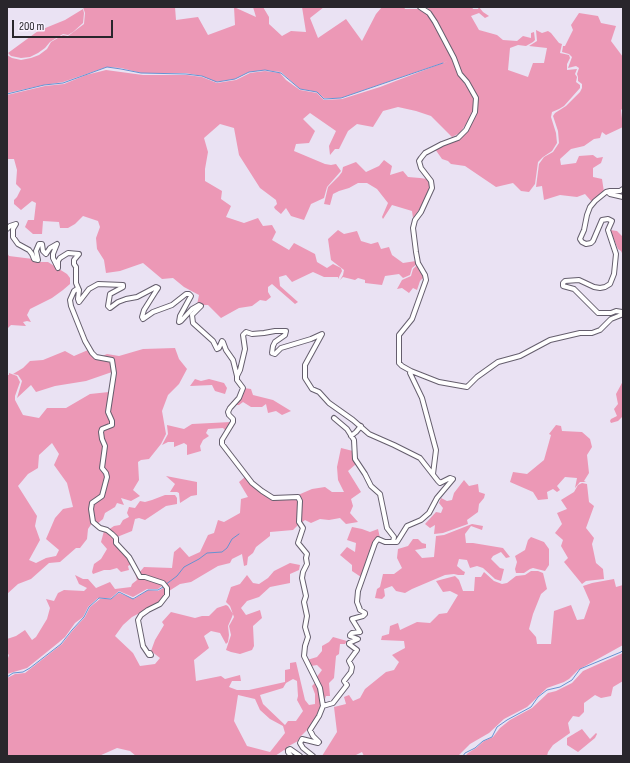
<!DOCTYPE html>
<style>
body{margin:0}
#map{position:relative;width:630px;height:763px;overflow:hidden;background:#eae2f3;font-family:"Sofia Sans Condensed",sans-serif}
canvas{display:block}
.frame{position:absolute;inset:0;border:8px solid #29262c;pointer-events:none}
.scale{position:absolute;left:12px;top:20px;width:101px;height:18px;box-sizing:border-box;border:2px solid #29262c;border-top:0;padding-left:5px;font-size:12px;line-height:14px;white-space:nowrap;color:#29262c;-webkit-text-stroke:3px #f7f0fe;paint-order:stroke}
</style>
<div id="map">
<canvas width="630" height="763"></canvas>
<div class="frame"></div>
<div class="scale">200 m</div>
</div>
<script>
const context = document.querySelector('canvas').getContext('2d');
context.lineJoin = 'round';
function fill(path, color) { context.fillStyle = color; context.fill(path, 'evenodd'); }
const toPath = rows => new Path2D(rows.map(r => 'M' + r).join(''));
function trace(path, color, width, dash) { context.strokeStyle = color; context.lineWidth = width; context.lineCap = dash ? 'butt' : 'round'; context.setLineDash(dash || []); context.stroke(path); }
fill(toPath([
 [83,7,175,7,176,20,198,17,208,35,235,25,234,7,256,17,253,7,263,7,269,17,269,24,282,36,291,31,306,32,302,7,324,7,310,18,318,38,346,19,362,41,376,14,382,7,404,7,405,9,418,9,428,15,434,22,452,57,458,74,473,96,474,103,473,110,470,118,460,133,452,137,431,116,416,111,398,107,383,111,373,127,357,124,348,131,339,149,335,149,330,155,329,146,336,131,310,113,303,119,315,131,309,143,296,144,294,151,325,164,331,165,336,164,341,171,327,187,324,198,311,204,304,220,291,216,286,208,281,214,275,209,274,207,277,204,276,200,260,188,239,155,234,128,220,124,204,138,208,152,205,169,205,181,222,191,221,199,231,206,226,217,244,223,258,218,263,226,272,225,276,232,272,240,289,250,294,243,315,254,317,262,327,268,333,264,341,268,342,271,338,279,338,277,324,277,313,272,292,282,286,275,279,277,280,286,298,302,295,304,272,284,268,287,268,292,271,297,266,301,260,300,252,306,239,308,221,318,208,305,197,305,199,295,184,287,173,278,162,279,143,263,120,271,106,273,104,260,97,249,96,238,100,227,98,221,83,216,75,224,68,228,60,228,59,222,43,221,42,234,33,234,25,227,28,220,34,220,36,203,32,201,21,210,14,204,14,200,17,197,21,189,16,184,17,170,14,159,7,159,7,95,45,86,64,84,86,75,106,70,143,75,187,75,202,77,217,83,236,80,250,73,265,71,280,73,286,80,300,90,317,93,324,100,342,99,380,87,448,61,341,98,324,98,317,92,300,89,281,72,265,70,249,72,235,79,216,82,202,76,186,73,141,73,121,68,107,67,63,82,44,85,7,93,7,55,12,58,21,60,31,58,39,55,47,49,51,42,63,35,68,36,84,24,85,13],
 [427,7,472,7,473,9,478,9,479,7,483,12,489,16,485,18,479,13,471,16,479,30,497,35,503,40,517,41,523,36,531,38,531,33,534,32,535,40,533,42,526,46,518,45,510,48,508,70,528,77,533,63,544,63,547,48,529,46,537,41,536,30,542,33,548,31,551,33,559,43,562,44,560,53,569,55,570,58,567,64,567,70,577,69,575,74,577,77,576,82,580,85,580,88,564,106,559,109,552,112,551,117,556,133,557,143,552,151,543,157,538,162,535,184,529,192,521,191,513,183,496,187,465,166,451,164,448,161,442,159,435,149,458,139,477,108,478,99,471,84,462,73,456,57,437,21],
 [83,9,84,13,83,23,73,32,68,35,63,34,50,42,45,48,38,53,30,57,21,58,11,56,8,53,38,31,65,20],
 [579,13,598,16,601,23,616,26,611,41,623,57,623,108,621,110,623,127,606,135,602,132,600,138,594,139,584,146,571,149,560,159,561,165,576,163,579,156,593,155,597,158,603,157,601,163,593,168,593,177,602,179,604,192,592,202,585,194,577,197,560,195,544,200,542,186,536,187,539,164,544,157,553,152,559,143,558,131,553,116,555,113,566,106,580,92,582,88,582,84,578,81,578,77,577,74,579,68,576,66,568,68,572,57,569,54,562,52,563,46,565,46,573,30,571,25],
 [384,160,392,166,390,175,403,171,408,177,420,178,427,179,430,182,431,187,419,210,413,218,412,211,392,205,383,219,382,217,388,203,377,189,367,183,358,183,349,188,339,191,333,194,330,205,324,204,328,187,339,176,342,172,343,167,356,162,366,172,379,166],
 [338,230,344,234,357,231,361,241,371,244,378,242,381,249,389,247,392,255,403,263,416,261,417,264,412,268,410,275,403,278,399,274,385,276,382,285,365,283,365,280,358,278,355,280,343,277,340,280,343,275,344,270,331,260,328,239],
 [610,230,617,231,623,237,623,255,621,251,618,249],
 [7,253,9,256,33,259,39,262,48,262,67,274,70,278,70,284,63,290,52,298,30,309,27,315,31,322,27,321,23,322,26,326,11,325,7,329],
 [418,264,424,277,420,281,417,290,413,288,409,293,402,288,397,289,402,280,411,276,413,269],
 [175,348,179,359,187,369,179,384,168,395,162,411,166,434,161,444,149,459,141,460,138,462,139,480,133,490,140,496,131,501,121,498,124,505,117,503,115,507,105,513,103,519,97,524,95,521,92,514,93,503,103,496,107,477,104,470,103,429,113,425,109,411,114,362,112,359,100,357,107,354,119,356,143,349],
 [88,350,91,354,110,361,112,372,86,381,55,386,36,392,31,385,17,398,22,381,18,375,13,374,23,368,30,361,43,360,65,351,74,356],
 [9,373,17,376,20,382,15,396,15,400,23,415,39,418,47,408,66,408,90,394,109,392,108,402,111,425,102,428,103,446,101,465,106,478,101,496,93,501,92,523,88,529,87,539,80,548,76,548,60,562,49,563,31,579,18,584,7,594,7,375,9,375],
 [52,443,59,454,54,465,67,483,73,507,63,509,55,518,46,539,59,550,56,556,46,558,36,563,29,560,40,540,35,526,37,516,18,486,28,474,38,468,39,455],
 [195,379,201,381,209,379,224,383,227,388,225,394,215,391,212,385,190,386],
 [623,381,623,416,618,421,611,423,610,421,611,419,617,416,614,409,618,404,616,394],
 [244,388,251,389,253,395,273,400,291,411,282,415,276,411,268,413,266,404,262,407,251,407,243,402,239,405,234,405],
 [231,422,226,431,223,428,208,429,206,433,209,436,203,440,200,446,201,451,187,455,187,445,184,443,174,447,174,442,168,442,162,445,168,434,167,425,184,429,192,424],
 [556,425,561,426,562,431,582,432,590,439,592,447,587,455,589,473,584,481,586,482,580,482,575,488,577,478,565,477,557,486,560,490,557,492,553,489,547,492,548,499,538,500,533,492,510,482,513,472,527,474,544,460,551,435,549,434],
 [341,448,353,451,356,464,348,471,361,492,351,499,353,506,350,513,358,522,346,524,340,518,329,520,320,519,311,523,305,520,301,523,301,502,298,495,312,489,325,487,332,492,344,492,338,480,337,467],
 [166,476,197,482,197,495,191,496,180,503,179,493,177,492,170,492,175,484],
 [245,477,273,499,297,499,298,501,299,524,293,530,270,532,270,536,256,547,253,553,248,557,247,565,244,566,242,554,232,559,230,563,218,566,191,582,180,584,169,591,168,587,140,576,138,574,144,567,172,568,174,552,180,547,189,557,200,552,208,535,214,533,218,520,224,522,240,513,241,499,248,497,239,482],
 [464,480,469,486,478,484,479,492,485,494,484,498,479,504,478,512,467,520,468,524,443,533,434,534,435,525,430,528,425,524,436,512,441,513,443,508,439,503,441,498,447,501,452,500,454,493],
 [582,483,587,484,589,502,594,506,586,528,594,538,592,544,596,563,603,569,604,579,586,581,582,584,564,562,568,558,561,546,563,540,555,533,562,524,557,513,567,509,561,500,574,492,578,485],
 [165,495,175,495,177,498,177,504,166,506,145,520,139,518,135,519,132,531,117,537,115,533,108,530,114,526,120,525,123,520,129,517,127,513,129,507,135,508,140,501,145,502,152,500],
 [472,524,483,526,482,530,471,526,465,534,466,543,473,543,503,548,510,557,506,558,501,552,493,556,491,559,500,568,504,569,501,581,495,579,483,568,477,566,470,568,467,560,459,559,457,566,463,571,465,572,464,575,458,575,454,574,445,575,412,589,405,593,396,591,392,586,384,589,385,596,382,599,375,598,377,589,380,587,383,574,394,574,402,568,397,558,398,549,408,546,413,539,418,539,422,543,426,544,426,548,415,550,422,558,434,557,436,536,444,535],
 [352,527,362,529,370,532,378,529,380,538,361,577,352,571,352,565,340,555,347,547,355,552,356,543,347,540],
 [104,531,108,532,112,535,132,564,128,566,129,570,121,572,117,568,110,570,104,570,93,574,92,572,94,564,101,559,107,549,101,542],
 [531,537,544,542,549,549,549,565,545,571,533,568,530,569,524,573,516,573,515,569,517,562,515,556,525,550,528,540],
 [290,563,300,565,299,570,290,574,290,583,270,587,259,597,247,601,241,608,246,615,260,610,262,618,253,626,254,646,252,650,240,654,231,652,226,650,231,635,229,626,234,617,230,606,226,602,231,587,240,584,247,575,253,583,259,584,268,578,274,571],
 [136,570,137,575,151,579,163,585,158,589,147,589,133,597,119,591,111,598,98,598,88,607,83,617,75,623,65,637,58,643,27,668,7,674,7,661,9,655,7,653,7,639,16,636,25,630,32,640,36,637,47,619,50,608,46,599,54,601,58,593,64,590,84,591,87,588,79,584,75,575,83,579,88,579,96,588,110,582,115,589,131,587,132,584,137,580,135,572],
 [531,571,538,571,543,573,547,589,541,594,533,614,529,629,536,637,537,644,551,644,554,611,571,605,577,620,584,619,590,602,583,586,592,583,614,579,616,587,623,585,623,645,578,670,569,679,564,682,547,688,527,707,504,719,489,733,470,744,458,756,364,756,362,752,354,756,322,756,337,732,334,707,346,704,344,697,349,695,353,701,360,698,365,689,386,672,394,670,399,662,392,655,405,648,404,641,381,640,382,636,389,634,390,626,398,623,400,630,417,622,430,623,439,614,447,613,458,595,450,591,443,592,436,581,455,576,459,580,463,591,474,591,475,577,481,577,484,572,494,581,502,584,507,583,516,576,525,575],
 [165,587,166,589,166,594,159,603,132,617,123,625,115,636,133,653,140,666,155,664,160,658,151,651,155,640,164,625,162,622,171,612,195,618,202,616,209,616,217,608,226,605,228,606,233,614,232,617,228,626,229,635,228,642,226,644,220,633,211,631,204,636,209,648,194,660,196,681,221,676,225,679,240,675,241,681,232,681,229,687,237,690,249,690,285,682,285,670,290,669,290,663,296,662,305,700,309,705,315,704,315,694,312,686,316,682,320,689,322,706,313,724,299,738,298,741,287,747,286,751,284,750,275,756,136,756,130,751,117,748,99,756,7,756,7,678,15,674,25,673,62,644,73,630,85,617,90,607,100,599,111,599,119,593,134,599,148,590,158,591],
 [293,679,297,681,298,696,297,700,303,711,296,721,288,721,285,725,263,704,260,695,283,688,286,683],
 [238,695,255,699,260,710,270,719,283,726,285,733,270,752,247,746,234,721],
 [333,637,347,641,345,644,340,644,339,654,336,656,334,678,329,683,330,696,326,696,325,699,321,687,316,678,322,670,317,665,311,666,307,660,317,657,322,651,322,646,329,642],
 [623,653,623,681,613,687,611,696,601,698,595,695,584,703,584,712,579,717,573,716,568,723,570,733,553,745,548,752,547,756,465,756,468,753,476,748,484,741,493,737,500,728,510,720,532,708,548,693,556,691,572,683,583,671],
 [582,729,590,739,596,733,597,734,595,738,578,752,567,745,567,738]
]), '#ec98b6');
trace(toPath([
 [7,94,44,85,63,83,107,67,121,69,141,73,186,74,202,76,217,82,235,79,249,72,265,70,281,73,300,89,317,92,324,99,341,98,443,63],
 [165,585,177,576,184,567,199,559,207,553,222,552,227,548,232,539,239,534],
 [7,677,13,673,23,672,30,668,61,644,72,630,84,617,89,607,99,598,111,599,119,592,133,599,148,590,158,590,163,587],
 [463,756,465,753,475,748,483,741,492,737,497,727,507,720,531,707,538,697,547,690,560,687,572,680,580,669,621,652,623,650]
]), '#6692d1', 1);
const street = toPath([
 [608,192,610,194,623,197],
 [7,229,10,226,16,224,13,229,13,237,18,244,29,250,32,254,34,259,38,260,36,251,39,244,42,244,43,251,46,254,50,248,57,244,53,254,53,258,58,268,58,261,60,258,68,253,79,254,74,260,74,264,76,267,76,283,79,290,78,299,79,302,89,289,98,284,123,285,123,287,110,294,108,306,110,308,118,302,126,299,137,297,156,287,158,288,156,291,144,310,142,317,143,319,153,312,172,305,186,294,189,294,191,296,180,316,179,322,181,321,192,309,199,305,201,306,192,315,193,323,213,341,217,349,219,348,222,341,223,342,226,350,233,360,237,376],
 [79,290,77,289,74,291,70,300,71,306,85,341,92,353,96,357,112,360,114,373,108,412,112,421,112,425,102,429,101,432,102,439,105,446,102,468,106,473,107,477,102,496,92,503,91,509,93,522,100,528,107,530,112,534,116,538,116,543,129,557,140,577,145,577,163,583,167,588,167,595,160,604,148,610,141,615,138,620,143,646,149,655,151,655,150,653,148,653],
 [411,371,402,366,399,363,399,335,412,319,426,280,425,275,418,263,416,252,413,228,415,220,421,212,432,188,431,181,421,168,419,161,421,158,425,153,442,144,458,138,466,130,475,112,476,98,467,82,460,74,454,58,435,22,429,13,420,7],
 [334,418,347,429,354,440,355,459,365,474,371,486,380,494,387,528,394,537,393,542],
 [351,436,356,432,361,426],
 [433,474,436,450,422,398,410,373,411,371,439,382,467,387,477,377,498,362,520,356,550,340,580,333,592,333,600,330,611,319,621,315,622,312,616,311,611,313,598,313,574,289,563,286,563,283,565,281,579,280,594,287,600,288,605,287,610,284,614,274,616,254,608,230,612,221,608,219,602,220,593,241,591,243,586,244,582,242,580,239,584,230,587,215,590,207,595,201,606,192,610,191,620,191,623,189],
 [291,756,288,752,288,750,290,749,300,756],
 [313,756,303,748,300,743,302,739,318,743,319,742,313,736,310,730,319,716,323,706,320,688,304,656,305,646,308,637,305,627,307,616,304,602,306,596,302,578,303,572,307,564,306,558,307,554,298,543,303,528,299,522,300,501,298,497,273,498,262,491,252,483,222,444,222,440,233,422,233,419,229,415,228,412,230,408,239,398,243,388,237,380,237,376,240,370,245,349,243,335,246,332,252,334,264,333,275,331,286,331,285,335,275,342,273,346,272,353,275,354,281,348,311,339,322,334,305,365,305,378,312,389,319,392,329,403,353,420,369,434,394,445,420,458,438,481,440,483,450,478,453,479,437,498,429,513,421,520,407,526,397,542,385,542,378,539,375,543,358,591,357,602,359,607,360,610,365,613,365,614,363,616,352,619,360,632,352,633,350,635,350,636,358,639,349,643,349,644,357,650,349,661,352,667,351,672,344,681,347,685,333,703,323,706]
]);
trace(street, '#655e6d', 6);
trace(street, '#fff', 4);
</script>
